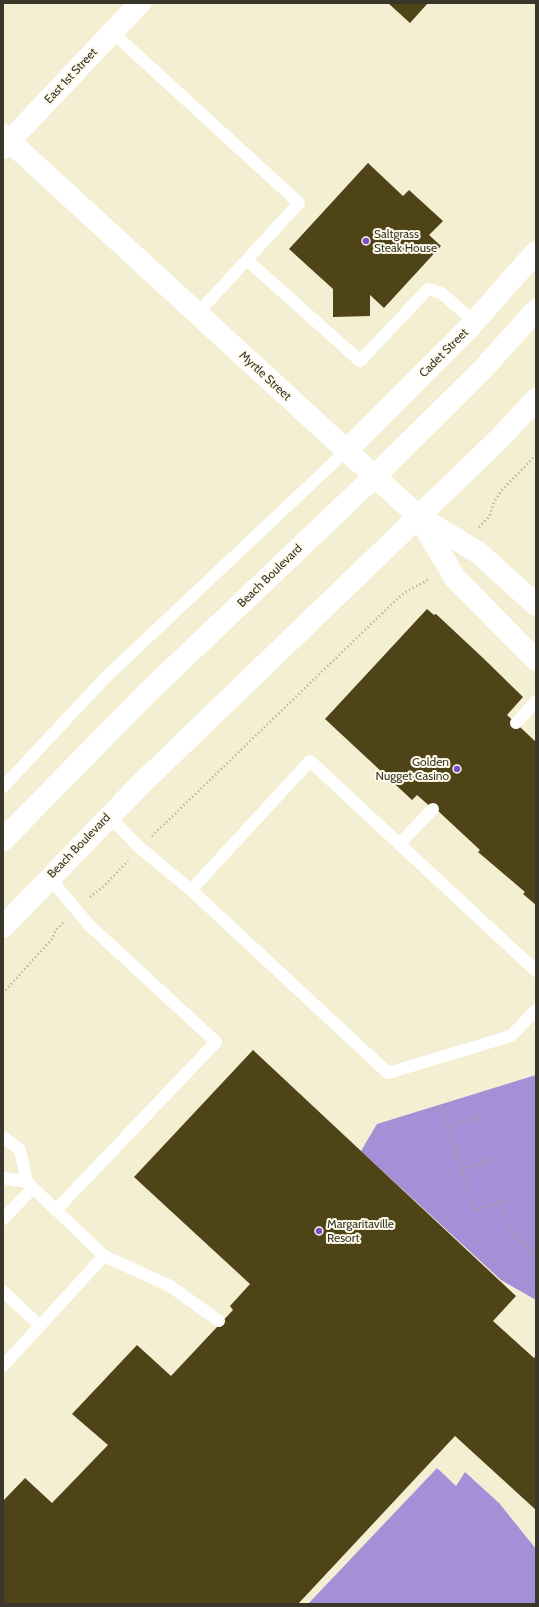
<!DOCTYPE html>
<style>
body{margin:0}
#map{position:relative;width:539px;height:1607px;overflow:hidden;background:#f4eed3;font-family:Cabin,sans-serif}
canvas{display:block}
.frame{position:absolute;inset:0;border:4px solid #39372c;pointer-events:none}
</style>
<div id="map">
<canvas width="539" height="1607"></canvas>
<div class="frame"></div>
</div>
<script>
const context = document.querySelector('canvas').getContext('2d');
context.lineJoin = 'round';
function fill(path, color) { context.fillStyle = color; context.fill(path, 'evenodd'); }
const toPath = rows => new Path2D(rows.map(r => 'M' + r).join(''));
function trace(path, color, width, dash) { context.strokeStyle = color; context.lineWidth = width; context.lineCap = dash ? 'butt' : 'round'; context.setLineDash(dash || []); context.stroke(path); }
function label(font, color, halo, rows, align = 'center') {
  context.font = font + ' Cabin,sans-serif'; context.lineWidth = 4; context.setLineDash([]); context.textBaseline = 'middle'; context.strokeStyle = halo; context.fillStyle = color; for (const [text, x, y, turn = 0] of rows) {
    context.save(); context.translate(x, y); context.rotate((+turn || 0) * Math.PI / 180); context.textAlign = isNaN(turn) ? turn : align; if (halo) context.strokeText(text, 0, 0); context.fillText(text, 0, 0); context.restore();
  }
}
fill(toPath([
 [536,1075,536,1300,501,1280,361,1151,377,1124],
 [437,1468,456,1486,465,1472,499,1503,536,1549,536,1604,308,1604]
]), '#a58fd7');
fill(toPath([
 [388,3,428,3,410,23],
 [368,163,403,196,409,190,443,221,429,235,441,246,384,308,370,295,370,316,333,317,333,289,289,249],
 [427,609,434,615,436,614,482,657,523,697,507,715,536,742,536,905,523,894,525,892,478,852,480,850,437,810,433,809,417,795,412,800,325,719],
 [253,1050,516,1296,493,1321,534,1358,536,1356,536,1510,455,1436,298,1604,3,1604,3,1501,25,1478,52,1503,108,1445,72,1414,137,1345,171,1376,233,1310,230,1306,250,1284,134,1177]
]), '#4f4417');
trace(toPath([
 [479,527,489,517,494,502,502,490,536,455],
 [152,836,396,600,407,591,423,583,429,578],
 [90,897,105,885,128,861],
 [3,993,53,938,55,931,63,923],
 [441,1106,475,1210,511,1199],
 [448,1127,484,1116],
 [462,1169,498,1157],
 [501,1202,510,1231,536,1255]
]), '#a9a590', 2.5, [1, 3]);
trace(toPath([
 [112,32,299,203,198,313],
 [247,260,360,361,428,289,441,293,475,322],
 [516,723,536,701],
 [3,787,106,677,347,450],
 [109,816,140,848,191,890,388,1073,511,1036,536,1010],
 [399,844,433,809],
 [49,877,89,925,216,1042,56,1210],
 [191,890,310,761,536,971],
 [3,1137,20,1150,27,1182],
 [3,1178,27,1182,104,1256,3,1366],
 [3,1219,33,1188],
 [104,1256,170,1286,219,1321],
 [3,1291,40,1326]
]), '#fff', 12);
trace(toPath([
 [3,148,140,3],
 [347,450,468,329,536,252],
 [418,516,455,578,536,660],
 [421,518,479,553,536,605]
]), '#fff', 22);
trace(toPath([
 [3,135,418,516]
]), '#fff', 22);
trace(toPath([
 [3,840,145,695,375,476,483,369,536,310],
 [3,927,140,785,501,437,536,399]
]), '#fff', 22);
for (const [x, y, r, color] of [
 [366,241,4,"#7d4ec6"],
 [457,769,4,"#7d4ec6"],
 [319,1231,4,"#7d4ec6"]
]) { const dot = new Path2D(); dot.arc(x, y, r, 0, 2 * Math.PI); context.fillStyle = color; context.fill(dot); trace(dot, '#fffbeb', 1.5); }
label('12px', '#39372c', '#fffbeb', [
 ["East 1st Street",71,76,-47],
 ["Cadet Street",444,353,-45],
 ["Myrtle Street",265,376,43],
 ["Beach Boulevard",270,576,-44],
 ["Beach Boulevard",79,846,-46]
]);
label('12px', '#39372c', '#fffbeb', [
 ["Saltgrass",374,234],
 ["Steak House",374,248],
 ["Golden",449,762,"right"],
 ["Nugget Casino",449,776,"right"],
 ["Margaritaville",327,1224],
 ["Resort",327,1238]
], 'left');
</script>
